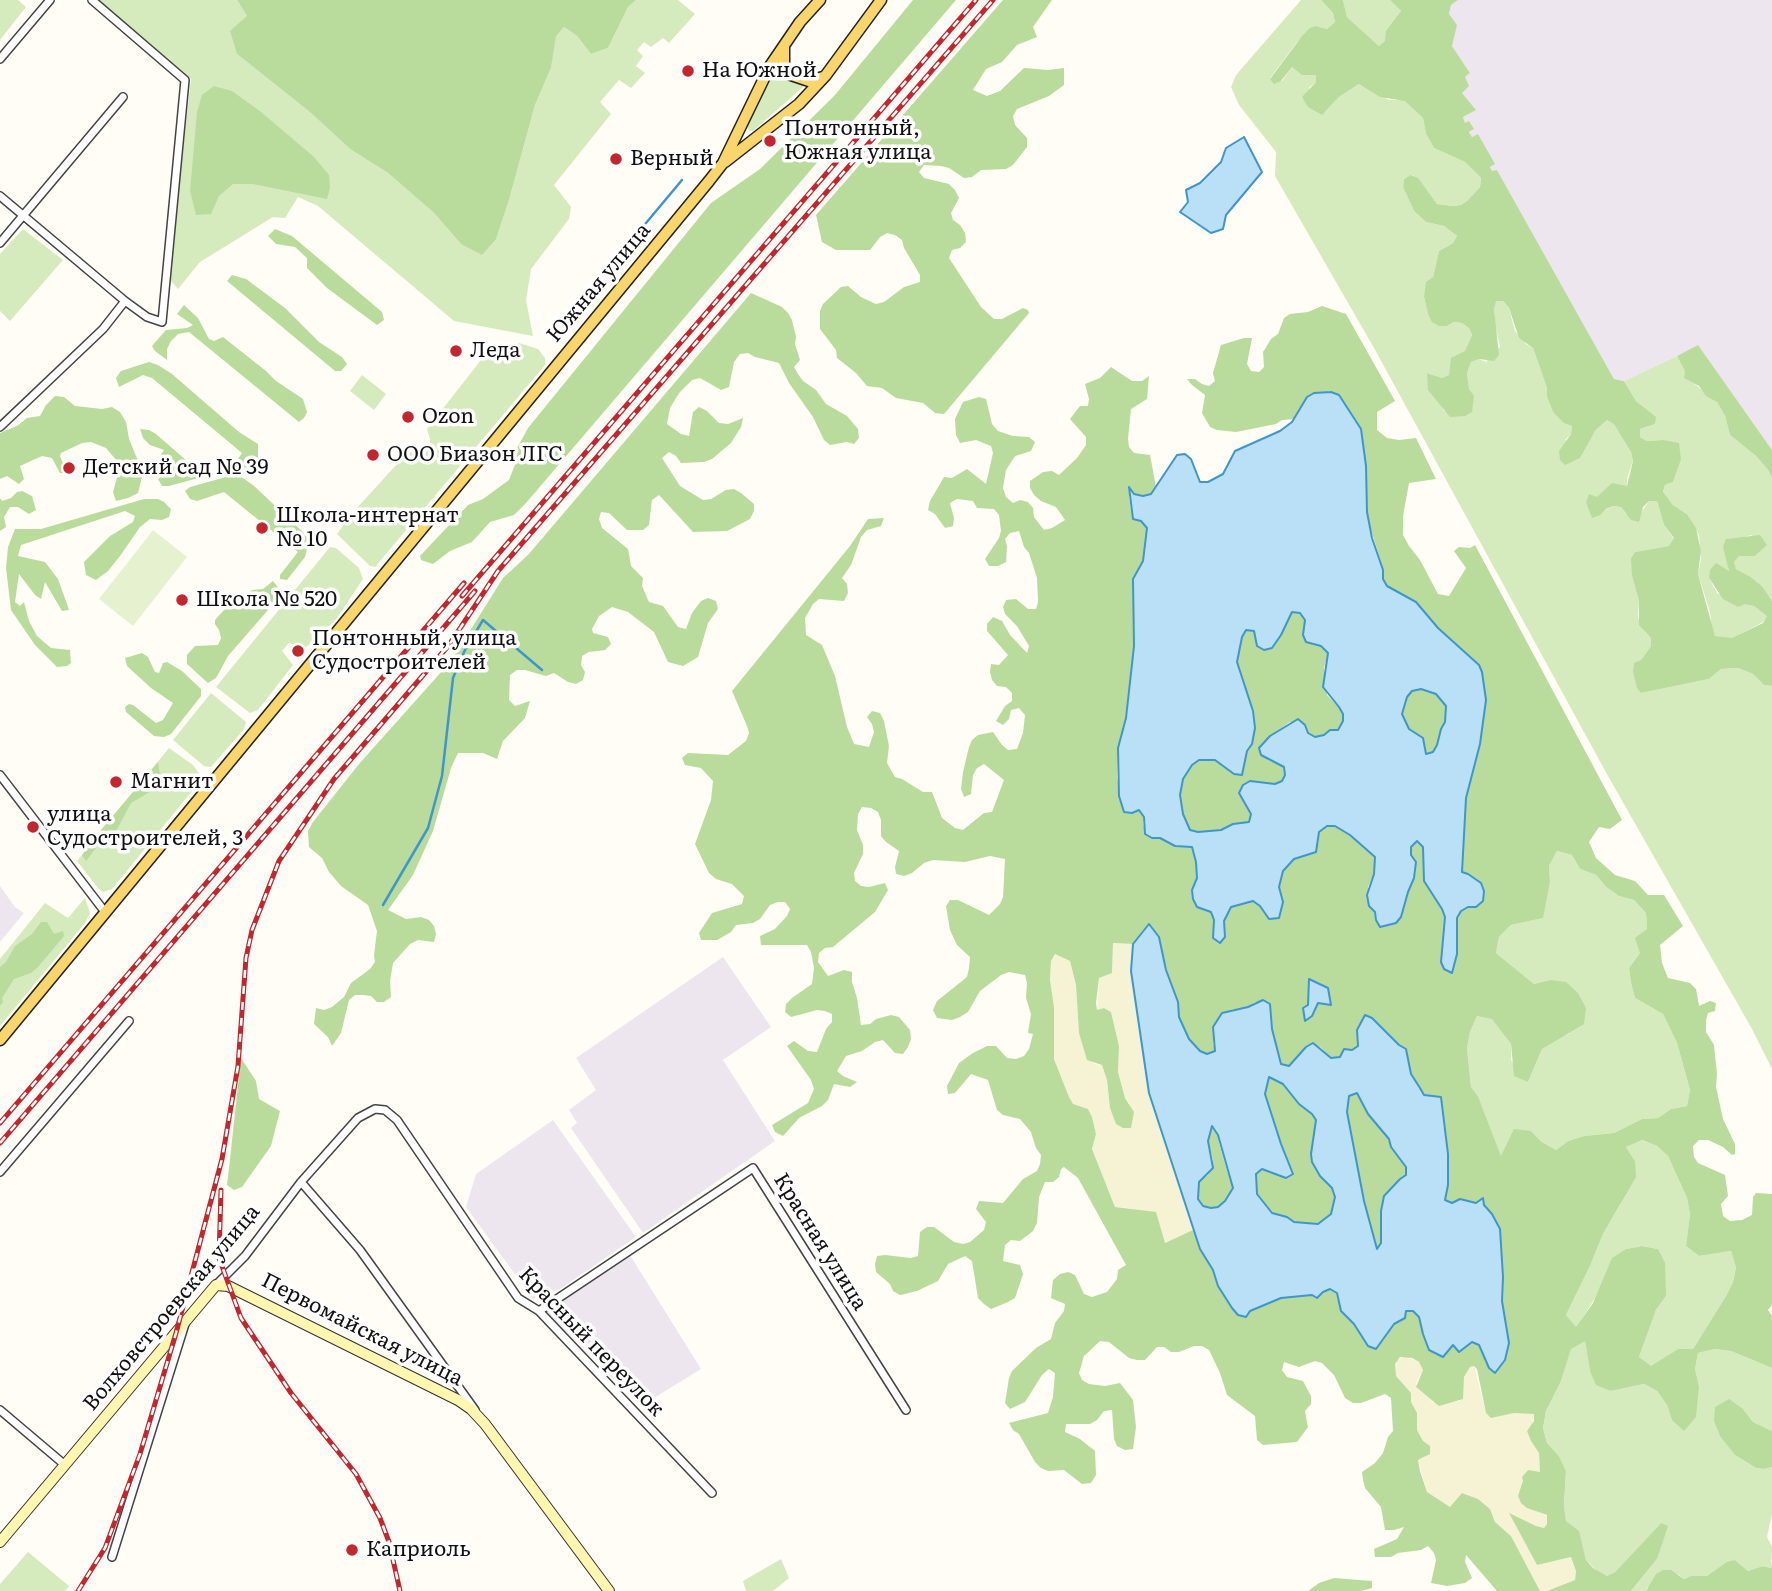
<!DOCTYPE html>
<meta charset="utf-8">
<style>
body{margin:0}
canvas{display:block;background:#fffdf5}
</style>
<canvas width="1772" height="1591"></canvas>
<script>
const context = document.querySelector('canvas').getContext('2d');
context.lineJoin = 'round';
function fill(path, color) { context.fillStyle = color; context.fill(path, 'evenodd'); }
const toPath = rows => new Path2D(rows.map(r => 'M' + r).join(''));
function trace(path, color, width, dash) { context.strokeStyle = color; context.lineWidth = width; context.lineCap = dash ? 'butt' : 'round'; context.setLineDash(dash || []); context.stroke(path); }
function label(font, color, halo, rows, align = 'center') {
  context.font = font + ' Literata,serif'; context.lineWidth = 7; context.setLineDash([]); context.textBaseline = 'middle'; context.strokeStyle = halo; context.fillStyle = color; for (const [text, x, y, turn = 0] of rows) {
    context.save(); context.translate(x, y); context.rotate((+turn || 0) * Math.PI / 180); context.textAlign = isNaN(turn) ? turn : align; if (halo) context.strokeText(text, 0, 0); context.fillText(text, 0, 0); context.restore();
  }
}
fill(toPath([
 [1458,0,1772,0,1772,450,1698,346,1624,381,1614,379,1497,170,1492,172,1490,167,1494,164,1478,135,1472,137,1469,132,1473,130,1465,123,1463,117,1475,110,1462,93,1465,77,1470,73,1452,46,1449,14,1451,5],
 [0,886,15,907,24,913,0,942],
 [723,957,771,1027,723,1060,775,1141,643,1233,571,1128,577,1123,569,1110,596,1090,576,1058],
 [553,1120,636,1237,560,1289,533,1299,466,1207,476,1174],
 [630,1255,701,1369,641,1406,546,1311]
]), '#eee6ef');
fill(toPath([
 [1113,943,1133,944,1131,971,1149,1093,1193,1230,1165,1243,1129,1208,1115,1207,1092,1149,1096,1134,1092,1117,1088,1109,1073,1104,1069,1097,1054,1059,1054,1007,1050,980,1051,961,1055,954,1070,961,1076,985,1079,1033,1094,1064,1102,1065,1107,1080,1109,1099,1130,1104,1125,1098,1118,1072,1119,1046,1111,1012,1104,1008,1097,1011,1099,978,1112,972],
 [1404,1356,1419,1362,1423,1370,1416,1383,1419,1390,1430,1397,1432,1402,1460,1401,1464,1377,1470,1367,1474,1366,1486,1413,1491,1417,1514,1413,1534,1413,1531,1441,1539,1453,1540,1472,1527,1471,1522,1477,1536,1511,1547,1516,1547,1524,1544,1528,1536,1526,1510,1514,1537,1565,1571,1557,1576,1571,1575,1580,1547,1591,1540,1591,1511,1536,1495,1522,1490,1509,1478,1499,1463,1493,1450,1508,1427,1492,1418,1460,1426,1457,1423,1441,1417,1430,1415,1410,1411,1402,1410,1393,1396,1376,1394,1368,1397,1360]
]), '#f6f3d4');
fill(toPath([
 [0,0,18,0,26,7,0,40],
 [98,0,237,0,247,16,237,54,311,113,350,149,388,173,434,213,461,244,496,239,509,200,535,105,551,68,555,36,564,27,577,36,591,54,608,48,628,7,636,0,678,0,695,14,669,43,663,38,651,47,644,42,637,50,643,56,636,66,645,73,631,88,619,80,600,102,611,114,554,185,571,207,569,219,531,269,526,300,533,336,454,321,318,206,298,197,285,218,273,217,200,262,178,289,170,280,170,265,191,79],
 [1301,0,1321,0,1333,13,1335,22,1327,29,1316,26,1297,42,1270,78,1282,81,1292,67,1304,75,1309,73,1316,75,1316,82,1309,88,1325,112,1339,97,1359,84,1389,100,1405,100,1423,118,1426,134,1434,148,1465,162,1481,178,1480,187,1468,200,1461,205,1453,206,1437,204,1418,179,1412,175,1404,179,1403,187,1414,211,1426,222,1444,226,1457,236,1453,243,1439,251,1433,277,1424,297,1428,314,1447,326,1454,322,1462,323,1469,328,1472,335,1465,351,1449,375,1442,378,1427,373,1444,411,1469,390,1467,373,1471,362,1479,359,1486,362,1500,347,1495,324,1494,309,1495,301,1503,301,1509,308,1515,331,1526,344,1533,348,1547,388,1547,397,1553,412,1572,426,1571,434,1565,440,1584,451,1586,444,1595,431,1607,420,1614,423,1631,452,1633,461,1627,478,1627,486,1619,486,1586,503,1592,517,1613,506,1621,507,1626,514,1640,514,1649,501,1657,501,1664,525,1674,539,1670,546,1635,552,1632,576,1639,601,1638,617,1645,632,1651,637,1651,646,1641,660,1641,693,1709,679,1721,669,1738,668,1753,674,1764,685,1772,686,1772,1069,1752,1029,1608,776,1374,348,1275,176,1276,152,1239,105,1231,87,1236,75],
 [1343,0,1390,0,1401,11,1386,41,1379,46,1347,17],
 [779,63,793,81,805,85,753,131,749,131,747,126],
 [23,229,63,260,10,321,0,311,0,254],
 [519,343,538,349,545,358,545,365,375,567,370,566,337,534,356,509,408,452,423,454,426,450,430,446,430,439,427,429,481,360,490,351],
 [1677,356,1691,381,1717,402,1725,416,1730,435,1756,456,1768,470,1772,478,1772,601,1763,587,1751,577,1736,569,1733,562,1739,556,1755,556,1766,545,1751,535,1742,538,1726,539,1729,571,1722,568,1709,578,1717,593,1754,606,1768,615,1763,622,1731,639,1715,636,1712,629,1710,612,1698,574,1701,559,1699,535,1687,514,1673,505,1663,493,1665,485,1673,482,1681,460,1664,440,1647,441,1640,437,1640,429,1655,424,1649,412,1636,401,1624,381],
 [362,375,386,394,374,410,350,391],
 [330,547,336,548,359,568,363,579,337,618,315,641,304,648,289,643,282,651,293,665,258,710,250,713,216,687],
 [211,693,246,722,244,729,211,767,204,766,173,740],
 [169,748,193,765,200,775,201,780,112,889,103,892,98,888,77,861],
 [1557,851,1572,855,1580,869,1596,875,1606,887,1619,896,1634,900,1646,913,1647,929,1640,953,1629,968,1631,983,1635,998,1663,1014,1677,1043,1690,1090,1687,1106,1671,1109,1658,1118,1642,1119,1614,1133,1584,1136,1568,1141,1556,1150,1542,1142,1531,1131,1501,1157,1478,1096,1471,1087,1467,1048,1470,1032,1477,1016,1492,1018,1511,1044,1511,1060,1528,1082,1542,1049,1555,1039,1570,1033,1550,980,1534,984,1496,953,1499,937,1511,925,1542,918,1550,882,1549,866],
 [85,898,90,913,85,923,0,1026,0,959,45,903,68,918],
 [1641,1140,1657,1146,1668,1156,1687,1198,1690,1214,1686,1246,1699,1256,1731,1251,1736,1266,1733,1282,1726,1296,1693,1349,1678,1349,1651,1367,1639,1357,1656,1310,1666,1296,1658,1249,1642,1246,1626,1249,1576,1328,1566,1315,1590,1266,1603,1234,1620,1205,1635,1161,1626,1147],
 [1585,1340,1590,1371,1611,1391,1644,1384,1657,1391,1667,1405,1672,1420,1699,1386,1695,1369,1698,1353,1715,1349,1731,1351,1772,1368,1772,1431,1753,1422,1743,1409,1735,1455,1756,1468,1764,1469,1772,1467,1772,1514,1767,1537,1772,1547,1771,1568,1763,1566,1748,1571,1735,1560,1707,1576,1691,1576,1684,1579,1678,1574,1647,1588,1646,1591,1631,1591,1657,1559,1661,1523,1615,1572,1608,1576,1599,1573,1586,1560,1578,1531,1566,1521,1564,1505,1566,1471,1559,1456,1547,1443,1543,1428,1546,1411,1561,1381,1571,1348],
 [28,1552,69,1586,65,1591,0,1591,0,1584],
 [781,1559,789,1578,773,1591,746,1591,743,1581]
]), '#d5ebbd');
fill(toPath([
 [237,0,636,0,628,7,608,48,591,54,577,36,564,27,556,36,551,68,535,105,509,200,496,239,482,255,461,244,434,213,388,173,350,149,311,113,237,54,230,31,247,16],
 [913,0,956,0,526,503,514,515,490,522,472,542,450,551,433,564,421,560,420,556,468,505,483,499,509,480,516,462,516,450,528,428,711,203,760,169,835,95],
 [1003,0,1052,0,1033,27,1037,37,1017,45,1002,62,986,69,973,90,987,96,1000,91,1024,68,1048,70,1064,68,1064,85,1049,96,1017,109,1013,116,1015,125,1027,138,1027,147,1013,165,1006,169,981,170,972,177,964,178,949,168,941,166,924,165,919,172,924,178,949,184,955,190,959,198,951,213,953,220,960,225,965,233,966,242,960,248,952,250,949,258,981,307,994,319,1002,319,1023,308,1028,310,1029,313,944,414,935,413,923,403,896,398,882,388,867,386,856,373,837,358,836,350,820,329,820,311,823,304,841,287,848,286,861,297,876,304,884,302,904,287,920,282,920,275,904,248,902,240,895,235,887,233,880,237,870,250,836,250,822,242,816,215],
 [1321,0,1343,0,1347,17,1379,46,1385,41,1386,31,1401,11,1390,0,1458,0,1451,5,1449,14,1457,25,1452,46,1470,73,1465,77,1469,86,1462,93,1476,110,1463,117,1465,123,1469,121,1474,129,1469,132,1472,137,1478,134,1495,164,1490,167,1492,171,1497,170,1614,379,1624,381,1636,401,1656,417,1655,424,1640,429,1640,437,1647,441,1663,440,1679,443,1681,460,1673,482,1665,485,1663,492,1673,505,1687,514,1696,528,1701,551,1698,574,1715,636,1732,638,1763,623,1767,616,1754,606,1745,604,1738,607,1723,599,1709,578,1710,570,1716,563,1729,571,1723,547,1726,539,1760,535,1767,545,1755,556,1739,556,1734,562,1736,569,1751,577,1763,587,1772,601,1772,686,1764,685,1753,674,1738,668,1721,669,1709,679,1641,693,1637,688,1633,672,1634,663,1641,660,1651,646,1651,638,1639,625,1639,601,1632,576,1631,559,1635,552,1669,546,1674,538,1664,525,1657,501,1649,501,1643,507,1639,522,1631,520,1621,507,1613,506,1606,509,1600,515,1592,518,1586,503,1589,494,1597,497,1612,483,1627,486,1633,461,1631,452,1614,424,1607,420,1595,431,1580,458,1565,465,1560,460,1559,451,1571,434,1572,426,1564,423,1553,412,1547,397,1547,388,1533,348,1519,338,1509,308,1503,301,1496,301,1494,309,1499,355,1494,361,1479,359,1471,362,1467,373,1469,389,1474,396,1472,412,1465,416,1450,417,1428,390,1427,373,1442,378,1449,375,1451,358,1465,351,1472,335,1469,328,1462,323,1454,322,1447,326,1439,326,1432,322,1428,314,1424,297,1426,282,1433,277,1439,251,1453,243,1457,236,1444,226,1426,222,1414,211,1403,187,1404,179,1411,175,1418,178,1437,204,1453,206,1461,205,1468,200,1480,187,1481,178,1465,162,1434,148,1426,134,1423,118,1405,101,1380,97,1359,84,1339,97,1322,115,1308,107,1302,97,1316,82,1316,75,1302,75,1292,67,1281,81,1274,84,1270,79,1302,36,1310,28,1316,26,1327,29,1335,22,1333,13],
 [214,86,232,91,261,112,314,157,329,175,330,188,327,199,253,184,233,184,219,196,211,214,196,215,190,191,197,112,202,95],
 [275,229,292,236,382,312,384,320,377,325,327,288,307,268,307,258,295,247,276,244,268,236],
 [232,275,246,279,285,308,319,342,342,357,347,364,341,371,335,371,227,281],
 [751,293,782,307,788,313,792,320,796,337,795,344,800,360,794,367,798,374,803,381,816,390,826,404,847,416,858,429,859,438,854,444,847,442,830,445,824,440,813,417,789,383,779,363,755,357,748,353,740,354,734,362,729,387,721,390,700,378,692,380,679,393,670,408,667,424,681,434,689,436,693,412,699,407,707,411,719,423,728,424,743,418,741,427,731,443,712,459,704,462,681,463,676,456,669,452,662,458,680,486,703,500,711,499,726,490,734,489,741,493,754,504,754,511,750,519,727,531,693,532,659,495,652,500,649,525,643,530,627,530,609,513,601,512,599,519,602,528,628,549,631,566,643,578,642,586,649,602,663,606,678,627,686,629,692,613,701,601,708,598,716,601,718,609,708,623,698,657,683,666,668,662,654,632,628,612,612,607,599,616,592,629,593,633,608,637,611,644,605,650,589,652,582,656,581,665,585,672,583,680,576,684,568,682,554,673,546,676,525,670,517,670,510,675,509,700,515,706,530,701,525,718,503,741,497,759,483,753,458,753,451,768,433,831,413,875,388,910,406,919,421,917,429,920,434,926,436,934,434,942,418,940,410,944,393,963,390,981,391,997,384,1002,377,1002,371,996,363,995,355,995,349,1000,341,1033,332,1046,328,1037,314,1024,316,1008,324,1010,332,1007,344,997,351,983,370,969,375,962,374,955,377,931,368,905,341,886,329,872,322,858,309,847,308,831,313,822,359,764,451,661,503,578,528,555],
 [184,305,198,318,209,339,214,341,223,337,266,371,276,381,303,399,307,412,304,418,299,422,189,332,178,334,171,341,167,349,167,360,155,351,152,346,166,330,187,328,193,325,177,314],
 [1322,306,1346,314,1395,401,1377,412,1377,430,1387,438,1399,440,1416,438,1436,479,1409,483,1403,516,1403,535,1409,546,1420,560,1438,594,1449,596,1466,568,1454,551,1459,547,1470,548,1475,545,1622,820,1610,829,1599,827,1589,842,1596,858,1615,875,1635,881,1648,895,1664,895,1683,926,1660,945,1662,963,1668,978,1690,983,1696,989,1699,1006,1710,1001,1716,1003,1715,1011,1708,1013,1706,1020,1706,1032,1714,1045,1717,1074,1716,1087,1723,1119,1735,1144,1735,1154,1732,1155,1723,1147,1708,1140,1699,1140,1693,1146,1694,1157,1698,1163,1725,1175,1728,1196,1721,1204,1723,1216,1730,1221,1742,1220,1752,1215,1753,1197,1756,1193,1772,1194,1772,1305,1768,1310,1772,1316,1772,1368,1731,1351,1715,1349,1698,1353,1695,1369,1699,1386,1696,1417,1684,1431,1672,1420,1667,1405,1657,1391,1644,1384,1611,1391,1596,1385,1590,1371,1585,1341,1571,1349,1561,1381,1546,1411,1543,1428,1547,1443,1559,1456,1566,1471,1564,1505,1566,1521,1579,1531,1586,1560,1593,1568,1607,1576,1615,1572,1661,1523,1668,1526,1657,1559,1631,1591,1547,1591,1575,1580,1576,1571,1571,1557,1537,1565,1509,1513,1536,1526,1544,1528,1547,1524,1547,1515,1527,1508,1521,1503,1518,1496,1523,1481,1522,1477,1528,1470,1540,1472,1539,1453,1531,1441,1527,1431,1534,1421,1534,1414,1514,1413,1491,1418,1486,1413,1477,1369,1474,1366,1470,1367,1464,1377,1463,1399,1439,1406,1416,1387,1423,1370,1419,1362,1412,1358,1400,1357,1395,1364,1396,1376,1411,1393,1411,1402,1417,1413,1417,1430,1423,1441,1430,1446,1430,1454,1418,1460,1420,1471,1427,1492,1450,1507,1462,1493,1478,1499,1490,1509,1495,1522,1511,1536,1540,1591,1543,1591,1497,1591,1466,1555,1465,1562,1472,1578,1465,1583,1447,1586,1431,1583,1436,1560,1434,1553,1428,1546,1421,1550,1398,1553,1391,1557,1375,1557,1374,1549,1397,1539,1404,1527,1394,1530,1385,1530,1381,1507,1365,1488,1363,1480,1362,1472,1375,1463,1383,1453,1388,1437,1393,1431,1391,1398,1385,1394,1361,1403,1353,1403,1345,1398,1334,1375,1322,1363,1315,1361,1299,1367,1284,1362,1282,1370,1287,1377,1303,1381,1311,1396,1311,1404,1305,1411,1308,1427,1297,1442,1263,1445,1257,1440,1255,1416,1227,1395,1220,1373,1209,1350,1202,1346,1194,1346,1179,1352,1171,1352,1164,1347,1157,1347,1145,1360,1137,1360,1129,1358,1109,1342,1100,1341,1084,1356,1079,1373,1082,1380,1089,1384,1105,1386,1120,1383,1133,1400,1136,1427,1133,1449,1125,1450,1117,1446,1114,1439,1112,1410,1104,1411,1097,1420,1090,1424,1066,1424,1065,1432,1080,1439,1095,1451,1096,1475,1091,1483,1082,1484,1064,1470,1048,1471,1041,1468,1035,1462,1019,1434,1013,1430,1009,1423,1048,1413,1053,1397,1055,1373,1049,1369,1042,1375,1025,1402,1010,1409,1005,1403,1009,1378,1012,1371,1036,1348,1051,1339,1055,1323,1064,1311,1065,1304,1051,1298,1053,1280,1060,1274,1068,1272,1075,1275,1084,1294,1092,1297,1107,1292,1117,1279,1118,1270,1126,1265,1078,1178,1064,1167,1061,1169,1059,1177,1053,1182,1045,1182,1039,1197,1037,1223,1033,1231,1020,1241,1011,1240,1005,1245,1003,1261,1020,1265,1023,1274,1015,1298,1008,1302,991,1309,984,1304,978,1298,972,1261,965,1256,948,1264,938,1281,917,1291,900,1295,893,1291,890,1284,876,1272,875,1264,877,1256,885,1255,911,1258,918,1256,920,1232,927,1227,934,1227,954,1242,963,1244,970,1242,984,1230,986,1222,976,1209,979,1201,1003,1203,1023,1179,1037,1171,1040,1164,1041,1155,1036,1148,1031,1132,1020,1119,1003,1115,997,1110,988,1080,971,1074,955,1093,948,1094,947,1086,959,1063,973,1053,987,1046,996,1046,1007,1058,1016,1059,1024,1056,1029,1049,1033,1034,1028,1033,1031,1014,1026,998,1027,983,1025,975,1009,972,1001,975,980,991,968,1012,960,1017,952,1020,937,1018,933,1010,937,1001,967,977,969,968,970,957,957,945,950,930,946,906,950,900,958,900,989,915,1000,904,1003,897,1005,859,990,856,965,862,933,860,924,863,912,873,904,876,896,874,895,867,899,851,886,842,881,836,881,820,878,812,871,808,862,807,858,814,857,830,863,845,863,854,854,873,855,881,861,886,869,887,885,883,888,890,875,912,833,947,825,948,819,953,818,962,828,976,844,970,852,972,852,982,857,998,861,1025,870,1024,876,1019,891,1015,899,1017,910,1030,911,1039,908,1047,903,1054,895,1053,883,1040,875,1042,862,1051,846,1056,837,1071,843,1076,857,1082,850,1087,834,1084,828,1100,822,1106,799,1118,783,1136,775,1132,772,1125,808,1103,814,1089,811,1080,787,1046,794,1041,808,1051,817,1052,826,1029,832,1022,832,1014,825,1011,817,1010,791,1017,785,1012,786,1004,792,998,812,984,814,968,811,952,807,945,761,945,760,936,775,929,787,916,790,909,785,902,778,902,770,905,760,919,753,923,736,925,731,932,717,940,701,940,699,933,712,913,742,904,744,896,732,884,716,879,709,873,695,844,711,800,713,781,701,768,685,765,682,758,688,753,728,755,746,741,749,733,747,726,732,691,850,546,868,519,884,518,881,526,867,530,861,537,851,565,842,578,847,584,848,593,844,601,819,599,813,604,805,618,806,635,822,645,835,676,847,727,854,744,869,747,874,732,872,724,867,717,872,711,880,713,884,721,889,746,887,763,895,777,902,779,923,792,932,792,942,818,955,828,963,830,984,813,992,812,1004,780,984,764,977,768,973,775,971,794,964,797,961,789,963,772,969,747,972,740,978,735,993,732,1002,745,1008,750,1017,749,1023,733,1025,715,1019,708,1011,710,1009,719,1003,725,996,721,1005,706,1012,701,1012,693,1006,687,997,686,992,680,990,672,991,664,999,665,1008,655,987,631,987,624,993,617,1002,621,1010,635,1027,653,1029,646,1017,626,1005,614,1003,607,1006,600,1016,599,1028,609,1036,609,1038,602,1037,578,1029,553,1024,547,1019,531,1010,533,1005,539,1007,546,1006,562,998,566,989,566,985,559,999,538,1001,531,999,515,994,509,977,508,973,501,957,499,950,503,954,518,953,526,945,528,935,514,928,510,930,501,944,477,952,478,967,469,986,484,993,453,991,446,976,440,960,443,956,435,955,419,963,402,979,397,986,399,992,424,998,431,1013,436,1029,437,1035,442,1031,451,1015,456,1006,470,1003,488,1006,497,1013,503,1020,500,1028,502,1033,508,1034,517,1044,530,1052,528,1065,520,1056,507,1041,501,1034,495,1030,488,1030,481,1043,472,1052,471,1059,475,1077,458,1086,445,1086,437,1070,419,1080,406,1088,406,1089,399,1085,384,1100,378,1111,367,1132,381,1142,381,1149,376,1147,399,1131,409,1128,439,1129,447,1134,453,1150,455,1156,487,1151,494,1143,496,1134,494,1130,488,1129,495,1131,511,1147,528,1143,561,1133,579,1134,646,1131,684,1124,726,1118,748,1117,777,1124,811,1139,810,1144,817,1143,825,1160,838,1175,846,1192,847,1197,862,1197,878,1192,890,1204,908,1211,912,1214,920,1213,937,1224,937,1224,921,1231,907,1253,901,1260,906,1283,903,1279,887,1283,871,1294,859,1309,853,1318,844,1319,832,1327,826,1335,826,1350,835,1375,857,1374,874,1368,887,1376,920,1401,917,1408,892,1414,878,1416,870,1411,855,1411,847,1416,841,1423,847,1424,882,1442,909,1445,917,1441,962,1461,911,1468,907,1476,907,1481,883,1462,872,1466,798,1480,744,1486,700,1482,672,1479,665,1438,628,1416,601,1387,586,1383,579,1381,562,1368,520,1366,479,1357,421,1331,392,1314,393,1307,397,1294,419,1282,420,1276,424,1236,432,1217,430,1210,427,1202,413,1205,395,1192,385,1187,379,1195,379,1202,384,1209,386,1215,381,1213,373,1221,345,1244,338,1252,338,1247,364,1251,371,1259,372,1264,367,1263,352,1271,339,1278,334,1284,318,1290,314,1308,312],
 [1557,851,1572,855,1580,869,1596,875,1606,887,1619,896,1634,900,1646,913,1647,929,1635,938,1640,953,1629,968,1631,983,1635,998,1663,1014,1677,1043,1690,1090,1687,1106,1671,1109,1658,1118,1642,1119,1614,1133,1584,1136,1568,1141,1556,1150,1542,1142,1531,1131,1514,1129,1501,1156,1478,1096,1471,1087,1467,1048,1470,1032,1477,1016,1492,1019,1511,1044,1514,1076,1528,1082,1542,1049,1584,1024,1586,1008,1578,993,1566,982,1550,980,1534,984,1496,953,1499,937,1511,925,1543,918,1550,882,1549,866],
 [1143,930,1160,945,1166,970,1178,1002,1179,1017,1189,1039,1200,1051,1207,1054,1215,1051,1213,1042,1230,1010,1248,1007,1255,1002,1272,1029,1281,1064,1289,1066,1295,1060,1320,1047,1331,1058,1340,1057,1359,1046,1357,1030,1372,1018,1399,1045,1406,1049,1411,1074,1419,1088,1424,1095,1441,1098,1448,1154,1448,1185,1445,1200,1452,1203,1460,1199,1484,1205,1492,1214,1500,1229,1503,1277,1502,1301,1509,1343,1489,1368,1478,1345,1472,1341,1453,1345,1449,1351,1436,1355,1430,1350,1423,1334,1419,1317,1413,1311,1406,1311,1404,1318,1394,1324,1368,1346,1354,1324,1341,1311,1337,1293,1330,1289,1312,1295,1281,1298,1250,1311,1232,1308,1218,1286,1213,1270,1200,1249,1193,1230,1165,1243,1156,1212,1115,1207,1092,1149,1096,1134,1092,1117,1088,1109,1073,1104,1069,1097,1054,1059,1054,1007,1050,980,1051,961,1055,954,1070,961,1076,985,1079,1033,1087,1060,1102,1065,1107,1080,1110,1108,1116,1124,1123,1128,1131,1128,1134,1112,1125,1098,1118,1072,1119,1046,1111,1012,1104,1008,1097,1010,1096,1003,1099,978,1112,973,1113,943,1133,944],
 [1642,1140,1657,1146,1668,1156,1687,1198,1690,1214,1686,1246,1699,1256,1731,1251,1736,1267,1733,1282,1726,1296,1693,1349,1678,1349,1651,1366,1639,1357,1656,1310,1666,1296,1665,1263,1658,1249,1642,1246,1626,1249,1612,1258,1593,1303,1576,1327,1566,1315,1590,1266,1603,1234,1636,1177,1635,1161,1626,1147],
 [1698,345,1772,450,1772,478,1768,470,1756,456,1730,435,1725,416,1717,402,1706,396,1699,386,1684,378,1685,371,1677,356],
 [149,362,158,365,172,374,239,432,258,444,258,459,253,466,225,471,234,465,242,453,152,378,143,375,119,387,116,378,121,371],
 [55,396,64,397,75,406,102,409,112,407,120,412,126,422,129,439,143,473,138,493,128,498,116,501,113,492,119,470,117,461,106,448,91,442,82,443,61,453,60,456,65,468,64,473,60,473,52,458,42,456,20,466,24,479,19,484,7,476,0,479,0,433,17,426,27,418,40,416,46,405],
 [140,429,149,430,156,434,195,468,202,477,169,486,162,486,158,479,176,465,172,462,163,460,160,456,164,450,150,445,143,438],
 [237,474,253,485,304,533,309,540,305,557,287,580,280,579,280,575,298,552,224,492,197,501,190,499,185,491,190,487],
 [22,491,32,496,36,510,29,514,18,507,10,507,4,517,6,527,0,531,0,498,2,501,11,498,17,492],
 [144,499,158,499,164,502,171,509,169,517,162,520,150,519,140,527,120,556,108,571,96,580,86,575,84,562,110,536,133,522,135,516,125,511,21,545,18,556,45,562,58,579,67,604,69,610,62,611,45,582,41,599,35,595,19,574,15,602,20,606,24,602,29,621,37,636,51,648,70,650,71,663,67,666,57,667,35,645,11,610,6,568,8,547,15,529,41,529],
 [273,581,281,591,275,602,228,656,216,678,208,683,187,664,187,655,195,646,218,645,221,638,219,630,215,624,215,620,224,610,252,590,263,589],
 [1292,611,1300,613,1305,620,1303,635,1313,645,1321,646,1328,653,1324,668,1327,695,1339,707,1343,714,1343,721,1338,730,1330,730,1324,735,1315,737,1308,733,1305,725,1290,722,1270,736,1259,748,1268,760,1284,767,1285,775,1282,782,1275,784,1250,781,1243,801,1251,814,1249,822,1233,824,1221,830,1198,832,1190,830,1183,814,1180,795,1183,779,1192,765,1199,760,1215,760,1234,774,1244,768,1247,751,1252,744,1255,728,1253,711,1237,662,1242,637,1246,630,1254,631,1256,639,1281,635],
 [142,653,148,657,155,672,159,673,163,663,167,662,182,671,201,689,201,696,194,705,171,734,164,737,154,736,126,712,125,707,129,704,133,705,156,723,163,720,173,703,151,688,127,666,125,658],
 [1421,689,1436,694,1446,706,1445,722,1441,729,1438,745,1433,752,1426,755,1423,738,1409,729,1402,714,1407,697,1412,691],
 [158,762,161,780,153,790,131,803,114,835,99,844,86,861,82,855,91,842],
 [41,922,47,922,54,934,63,931,64,936,38,967,31,973,14,979,2,998,3,1002,0,1006,0,967,6,962,15,946,32,934],
 [241,1058,256,1081,259,1099,280,1111,271,1146,242,1187,234,1190,227,1185,228,1177],
 [1269,1077,1283,1084,1299,1104,1312,1114,1316,1120,1311,1154,1312,1162,1320,1176,1332,1188,1335,1196,1331,1214,1318,1224,1294,1222,1287,1217,1272,1213,1257,1194,1256,1174,1263,1169,1286,1178,1293,1173,1281,1144,1265,1094],
 [1357,1093,1368,1114,1389,1139,1391,1147,1406,1167,1406,1175,1399,1179,1384,1196,1381,1211,1381,1243,1377,1250,1364,1201,1347,1112,1349,1096],
 [1212,1125,1218,1135,1219,1143,1228,1174,1232,1181,1233,1188,1225,1201,1218,1207,1211,1208,1203,1206,1198,1199,1199,1181,1208,1175,1213,1160,1208,1141],
 [1729,1399,1743,1409,1753,1422,1772,1431,1772,1467,1764,1469,1756,1468,1735,1455,1720,1436,1714,1421,1715,1407],
 [1735,1560,1748,1571,1763,1566,1771,1568,1772,1564,1772,1591,1646,1591,1656,1574,1663,1570,1671,1570,1684,1579,1691,1576,1707,1576,1727,1562],
 [1334,1578,1372,1581,1372,1588,1361,1591,1308,1591,1319,1583]
]), '#b9dc9c');
fill(toPath([
 [153,530,187,557,133,626,99,599]
]), '#e6f2cf');
const water = toPath([
 [1244,137,1262,172,1226,215,1223,229,1211,233,1180,212,1188,202,1186,190,1200,183,1221,162,1226,148,1244,137],
 [1331,392,1339,395,1361,429,1366,466,1367,512,1372,538,1383,570,1383,579,1387,586,1416,602,1438,628,1479,665,1482,672,1486,700,1480,744,1466,798,1462,872,1468,874,1481,883,1484,891,1483,901,1476,907,1468,907,1461,911,1457,918,1457,954,1452,973,1444,969,1441,962,1445,917,1442,909,1424,881,1423,847,1417,841,1411,847,1411,855,1416,862,1414,878,1408,892,1401,917,1396,923,1380,927,1376,920,1375,912,1369,906,1367,895,1374,874,1375,857,1350,835,1335,826,1327,826,1319,832,1316,852,1294,859,1283,871,1279,887,1283,902,1279,918,1269,919,1260,906,1253,901,1231,907,1224,921,1225,937,1220,943,1213,938,1214,920,1211,912,1197,907,1193,899,1192,890,1197,878,1196,862,1192,847,1175,846,1160,838,1152,838,1145,834,1144,817,1139,810,1132,813,1124,812,1119,796,1118,748,1126,718,1134,646,1133,579,1143,561,1147,528,1141,521,1133,519,1129,487,1134,494,1143,496,1151,494,1177,455,1185,454,1191,459,1200,482,1208,482,1223,474,1235,451,1280,431,1292,422,1307,397,1314,393,1331,392],
 [1292,612,1300,613,1305,620,1303,635,1306,642,1321,646,1328,653,1323,687,1339,707,1343,714,1343,721,1338,730,1330,730,1324,735,1315,737,1308,733,1305,725,1298,719,1270,736,1259,748,1261,755,1284,767,1285,775,1282,781,1275,784,1250,781,1243,785,1239,793,1251,814,1249,822,1233,824,1221,830,1198,832,1190,830,1183,814,1180,795,1183,779,1192,765,1199,760,1215,760,1234,774,1242,775,1247,751,1252,744,1255,728,1253,711,1237,662,1242,637,1246,630,1254,631,1257,646,1264,650,1272,648,1281,635,1292,612],
 [1421,689,1436,694,1446,706,1445,722,1441,729,1437,745,1433,752,1426,754,1423,738,1409,729,1402,714,1407,697,1412,691,1421,689],
 [1149,924,1159,937,1166,970,1178,1002,1179,1017,1189,1039,1200,1051,1207,1054,1215,1051,1213,1027,1222,1013,1248,1007,1263,1000,1270,1004,1272,1029,1281,1064,1289,1066,1306,1047,1313,1043,1331,1058,1340,1057,1344,1049,1352,1050,1358,1046,1357,1030,1365,1015,1372,1018,1399,1045,1406,1049,1411,1074,1420,1088,1424,1095,1441,1097,1448,1154,1448,1185,1445,1200,1452,1203,1460,1199,1476,1203,1483,1198,1484,1205,1492,1214,1500,1229,1503,1277,1502,1301,1509,1343,1505,1360,1495,1373,1489,1368,1479,1345,1472,1342,1459,1352,1453,1345,1443,1357,1429,1350,1423,1334,1419,1317,1413,1311,1406,1311,1405,1318,1394,1324,1376,1349,1368,1346,1354,1324,1341,1311,1337,1293,1330,1289,1323,1292,1317,1298,1312,1295,1281,1298,1250,1311,1246,1317,1238,1315,1232,1308,1218,1286,1213,1270,1200,1249,1149,1093,1131,971,1133,944,1149,924],
 [1269,1077,1283,1084,1299,1104,1312,1114,1316,1120,1311,1154,1312,1162,1320,1176,1332,1188,1335,1197,1331,1214,1318,1224,1294,1222,1287,1217,1272,1213,1257,1194,1256,1174,1262,1169,1286,1178,1293,1174,1281,1144,1265,1094,1269,1077],
 [1357,1093,1368,1114,1389,1139,1391,1147,1406,1167,1406,1175,1400,1179,1384,1196,1381,1211,1381,1243,1377,1249,1364,1201,1347,1112,1349,1096,1357,1093],
 [1212,1126,1218,1135,1233,1188,1225,1201,1218,1207,1211,1208,1203,1206,1198,1199,1199,1182,1213,1168,1208,1141,1212,1126],
 [1309,979,1328,988,1331,1005,1318,1003,1312,1016,1305,1021,1303,1008,1308,1005,1309,979]
]);
fill(water, '#b9e0f7');
trace(water, '#3f96cf', 2);
trace(toPath([
 [564,321,682,180],
 [383,905,428,828,442,776,453,678,465,650,483,620,542,670]
]), '#3f96cf', 2.5);
const street = toPath([
 [0,59,50,0],
 [0,196,125,301,147,317,162,322,185,80,92,0],
 [0,243,123,97],
 [0,427,103,329,125,301],
 [0,775,105,912],
 [0,1172,129,1021],
 [301,1182,360,1250,475,1410],
 [216,1285,245,1256,301,1182,358,1118,375,1109,385,1110,397,1120,518,1298,539,1311,712,1493],
 [539,1311,753,1168,906,1410],
 [0,1410,65,1465],
 [112,1557,185,1324]
]);
const secondary = toPath([
 [0,1542,216,1285,228,1286,458,1400,471,1409,485,1424,609,1591]
]);
const primary = toPath([
 [784,47,784,65,791,75,809,81,823,77],
 [725,162,799,104,826,75,881,0],
 [0,1040,709,181,723,163,770,66,800,22,820,0]
]);
trace(street, '#444', 10);
trace(secondary, '#333', 12);
trace(primary, '#222', 13);
trace(street, '#fff', 7);
trace(secondary, '#fff6b0', 10);
trace(primary, '#f9d66b', 10);
const rail = toPath([
 [462,596,976,0],
 [0,1123,464,583],
 [0,1143,475,591],
 [221,1190,219,1258,241,1318,291,1393,356,1474,380,1518,389,1542,400,1591],
 [78,1591,105,1548,140,1454,176,1333,222,1159,238,1066,246,958,252,930,279,861,334,779,449,645,498,571,993,0]
]);
trace(rail, '#c4262e', 5);
trace(rail, '#fff', 2.5, [8]);
for (const [x, y, r, color] of [
 [688,71,7,"#c4262e"],
 [770,141,7,"#c4262e"],
 [616,159,7,"#c4262e"],
 [456,351,7,"#c4262e"],
 [408,417,7,"#c4262e"],
 [373,455,7,"#c4262e"],
 [69,468,7,"#c4262e"],
 [262,528,7,"#c4262e"],
 [182,600,7,"#c4262e"],
 [298,651,7,"#c4262e"],
 [116,782,7,"#c4262e"],
 [33,827,7,"#c4262e"],
 [352,1550,7,"#c4262e"]
]) { const dot = new Path2D(); dot.arc(x, y, r, 0, 2 * Math.PI); context.fillStyle = color; context.fill(dot); trace(dot, '#fff', 2.5); }
label('21px', '#111', '#fff', [
 ["На Южной",702,71],
 ["Понтонный,",784,129],
 ["Южная улица",784,153],
 ["Верный",630,159],
 ["Леда",470,351],
 ["Ozon",422,417],
 ["ООО Биазон ЛГС",387,455],
 ["Детский сад № 39",83,468],
 ["Школа-интернат",276,516],
 ["№ 10",276,540],
 ["Школа № 520",196,600],
 ["Понтонный, улица",312,639],
 ["Судостроителей",312,663],
 ["Магнит",130,782],
 ["улица",47,815],
 ["Судостроителей, 3",47,839],
 ["Каприоль",366,1550]
], 'left');
label('21px', '#111', '#fff', [
 ["Южная улица",599,283,-50],
 ["Красная улица",820,1242,58],
 ["Волховстроевская улица",172,1308,-50],
 ["Первомайская улица",362,1330,27],
 ["Красный переулок",591,1342,46]
]);
</script>
